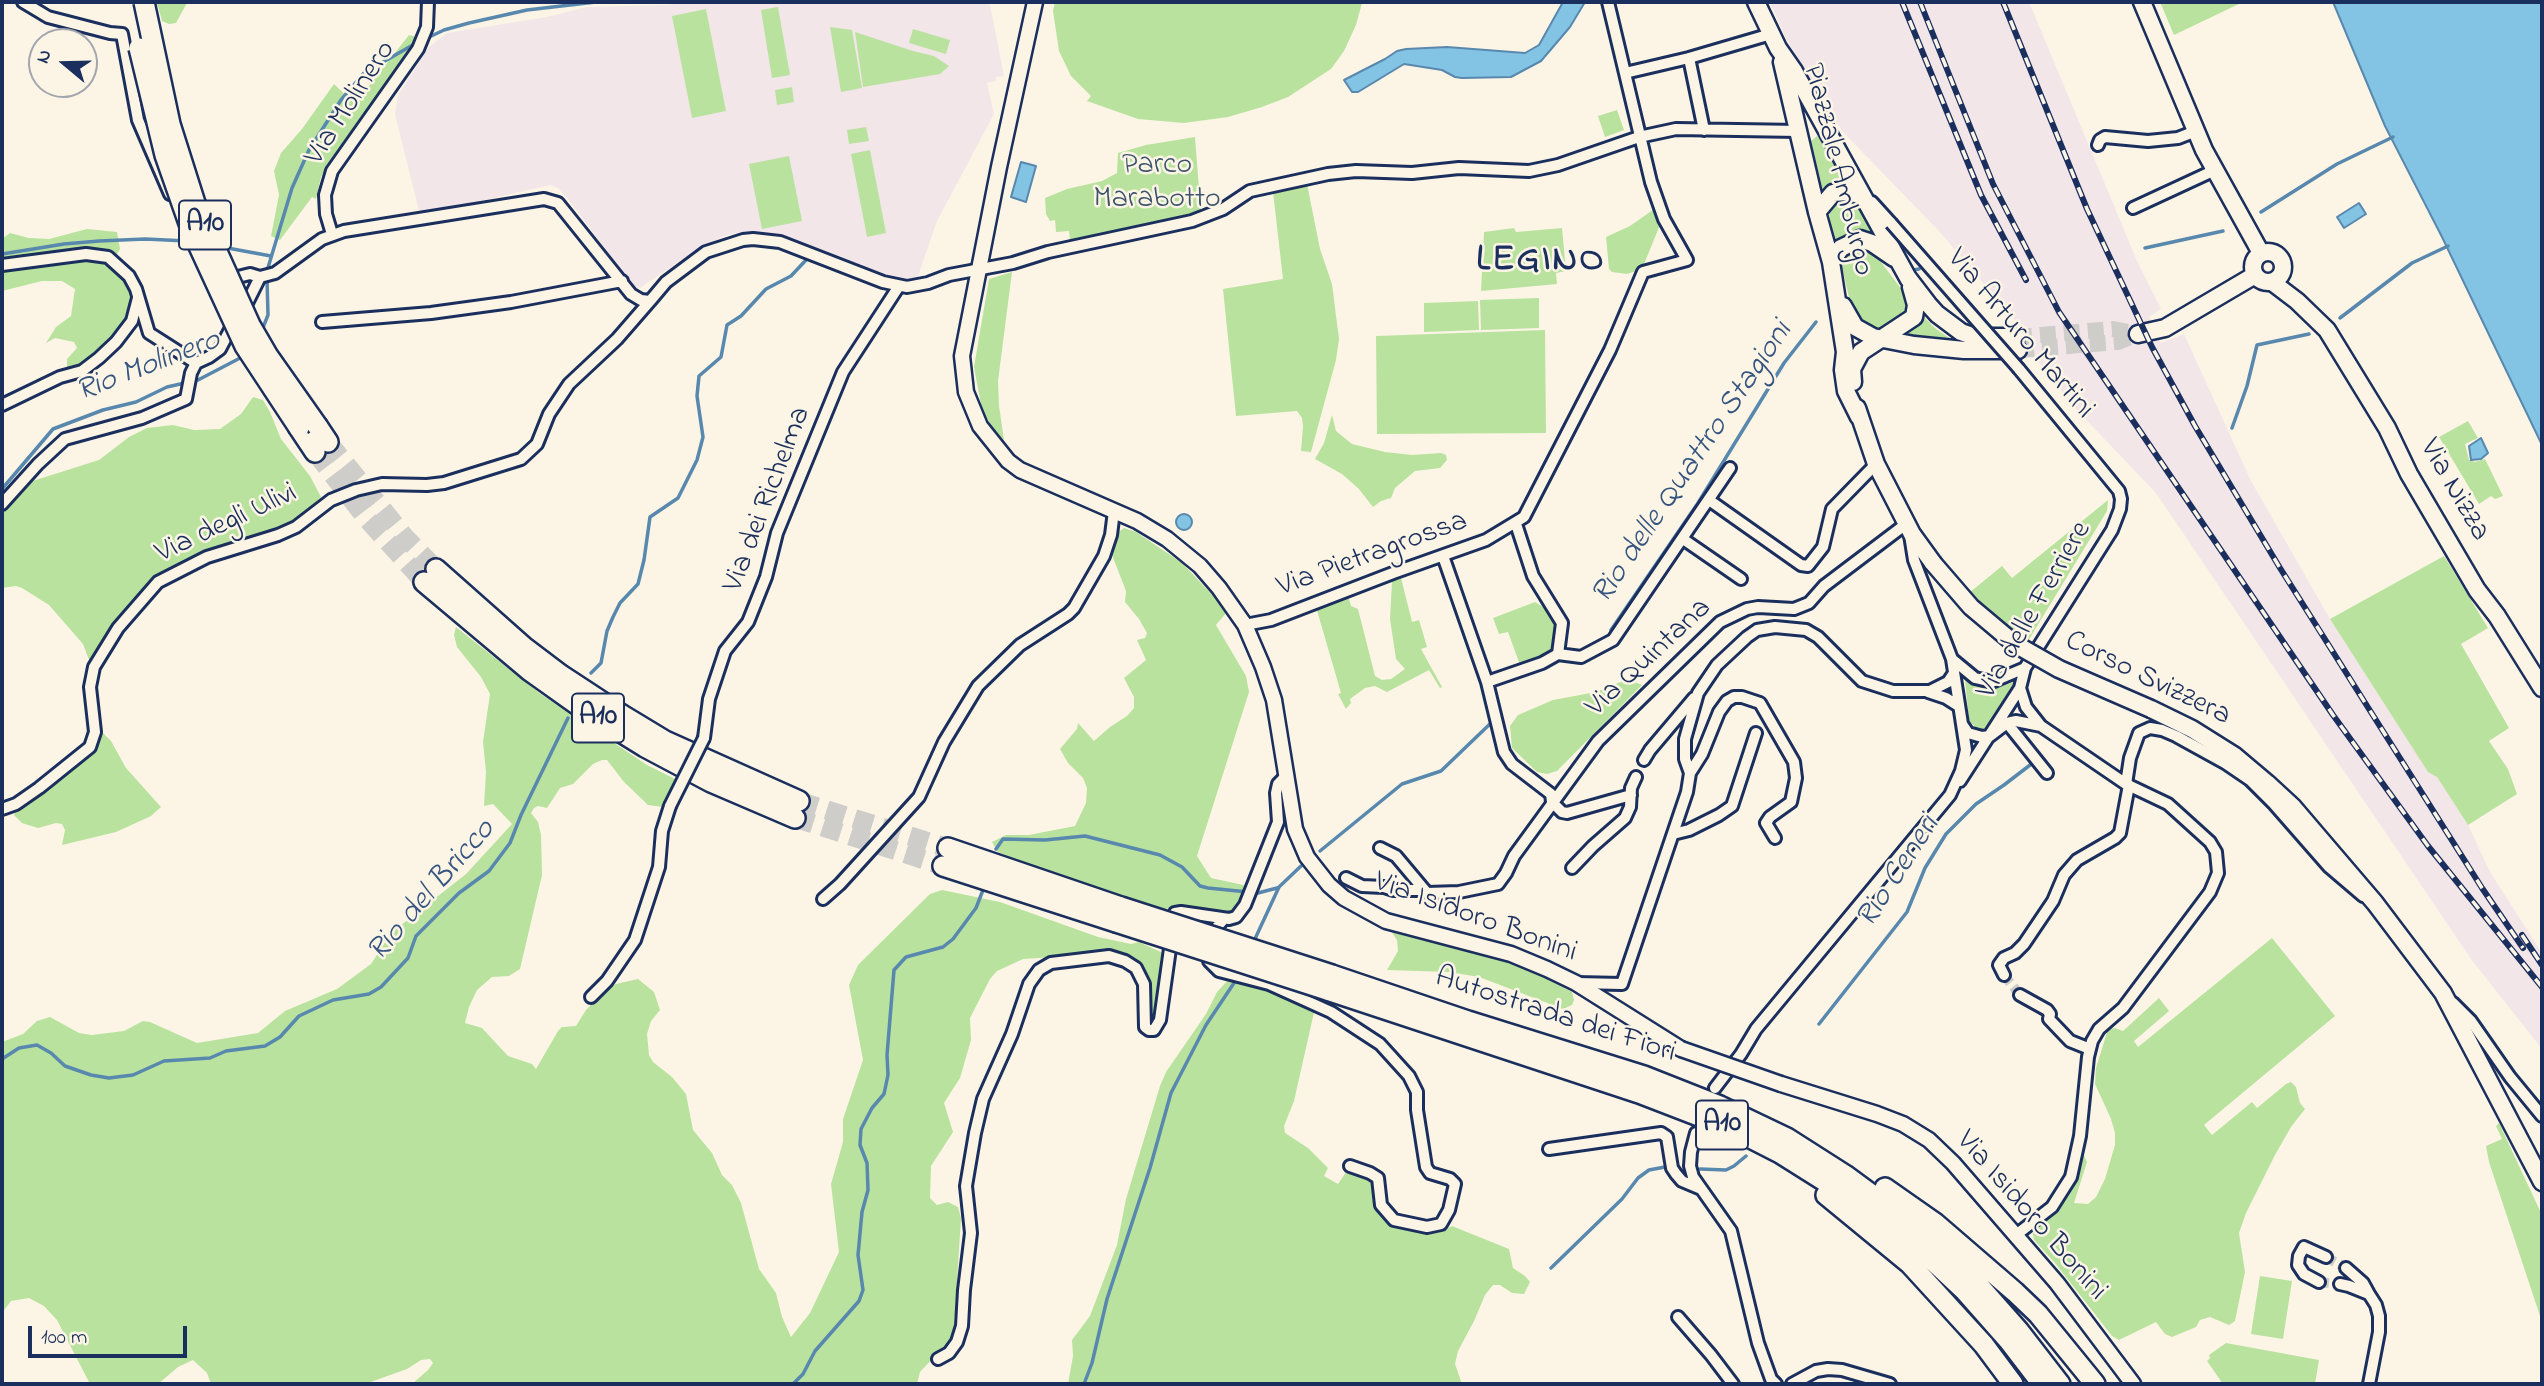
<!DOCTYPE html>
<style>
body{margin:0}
#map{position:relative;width:2544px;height:1386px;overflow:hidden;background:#fcf5e5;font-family:"Indie Flower",sans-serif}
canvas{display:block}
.frame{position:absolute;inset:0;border:4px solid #1b2f5e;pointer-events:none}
.north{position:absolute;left:28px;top:28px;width:70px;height:70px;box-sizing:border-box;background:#fcf5e5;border:2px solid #a2a6af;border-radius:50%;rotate:289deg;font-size:19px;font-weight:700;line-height:28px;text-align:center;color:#1b2f5e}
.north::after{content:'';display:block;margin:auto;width:24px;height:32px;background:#1b2f5e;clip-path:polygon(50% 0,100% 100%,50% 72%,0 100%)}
.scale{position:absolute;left:28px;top:1326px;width:159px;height:32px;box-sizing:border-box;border:4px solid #1b2f5e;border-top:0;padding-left:9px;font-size:21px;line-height:24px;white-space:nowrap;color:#1b2f5e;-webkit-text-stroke:5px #fcf5e5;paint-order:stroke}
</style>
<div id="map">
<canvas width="2544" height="1386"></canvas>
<div class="frame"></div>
<div class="north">N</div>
<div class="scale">100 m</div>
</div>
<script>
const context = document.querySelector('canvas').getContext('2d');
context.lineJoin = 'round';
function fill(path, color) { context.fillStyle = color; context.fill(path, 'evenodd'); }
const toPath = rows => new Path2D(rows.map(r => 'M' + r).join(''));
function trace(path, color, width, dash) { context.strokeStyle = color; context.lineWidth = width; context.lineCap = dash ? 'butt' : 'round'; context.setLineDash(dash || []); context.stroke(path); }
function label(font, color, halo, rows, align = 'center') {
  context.font = font + ' "Indie Flower",sans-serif'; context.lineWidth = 5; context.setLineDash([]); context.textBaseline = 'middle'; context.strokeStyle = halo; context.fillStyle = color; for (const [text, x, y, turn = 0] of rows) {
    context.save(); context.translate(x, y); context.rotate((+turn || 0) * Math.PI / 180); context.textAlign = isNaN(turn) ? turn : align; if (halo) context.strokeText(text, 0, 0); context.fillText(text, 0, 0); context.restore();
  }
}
fill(toPath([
 [698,2,983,2,990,5,1004,76,996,77,996,81,987,83,994,114,937,221,916,282,907,282,875,272,779,235,741,232,724,236,694,251,640,288,634,287,568,199,558,188,550,185,420,215,395,114,398,95,429,47,447,33,547,17,587,7,665,5],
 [1770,2,2029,2,2137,261,2161,309,2149,317,2161,343,2184,334,2251,481,2330,619,2428,771,2437,777,2468,825,2490,872,2542,953,2542,1049,2471,959,2156,493,2073,406,2035,358,2023,357,2019,325,1939,231,1842,131,1787,41]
]), '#f2e6e9');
fill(toPath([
 [154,2,187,2,187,3,176,23,169,24,162,21,158,6],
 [1055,2,1362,2,1362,3,1356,25,1344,51,1331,69,1288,97,1262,107,1228,117,1184,123,1138,119,1087,101,1091,96,1071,76,1059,51,1053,11],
 [2160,2,2243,2,2174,35],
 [778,7,790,75,772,78,761,10],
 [706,9,726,111,692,118,672,16],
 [830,27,852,30,862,88,841,92],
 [913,29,950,40,946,54,909,43],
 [855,32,913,51,934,56,949,66,940,74,863,87],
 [409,35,417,37,412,50,330,160,321,177,316,199,312,197,280,240,271,236,279,195,274,171,281,153,302,129,334,84,355,104],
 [792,87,794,102,777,105,775,90],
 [1617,110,1624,130,1605,137,1598,116],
 [866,127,869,141,849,144,847,130],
 [1817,136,1821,138,1848,184,1841,182,1835,183,1823,191,1811,141],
 [1195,137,1201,214,1184,222,1070,242,1069,231,1056,232,1055,220,1050,221,1046,214,1045,198,1067,189,1102,181,1117,173,1118,153,1146,145],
 [870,150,886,233,867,237,851,154],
 [789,156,802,221,762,229,749,164],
 [1307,184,1320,249,1332,284,1339,339,1336,360,1311,452,1301,451,1303,426,1302,418,1297,411,1236,416,1223,289,1283,279,1273,192],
 [1843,197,1853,199,1861,207,1881,241,1862,233,1852,233,1842,238,1832,249,1829,212,1834,202],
 [1657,207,1662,220,1642,269,1627,274,1612,272,1609,269,1606,237,1630,226],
 [1514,228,1516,232,1562,228,1566,271,1556,273,1557,284,1481,291,1484,232],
 [87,229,117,232,120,249,114,259,119,272,126,281,130,292,130,307,120,332,87,364,67,371,67,359,77,348,74,342,55,338,46,343,56,327,71,316,75,289,62,281,42,281,2,291,2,239,10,233,29,238,49,239],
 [1851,245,1872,250,1908,298,1910,314,1878,333,1855,322,1842,268,1842,259],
 [1012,272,998,381,999,406,1004,440,994,431,982,410,974,367,989,279],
 [1539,298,1539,328,1481,330,1480,300],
 [1478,301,1479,330,1424,332,1424,303],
 [1924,317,1936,329,1957,343,1901,337],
 [1545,330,1546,433,1377,434,1376,336],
 [253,397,263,400,270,412,281,439,310,476,321,497,307,511,290,524,188,558,156,578,113,627,91,665,83,644,49,605,22,588,16,586,2,588,2,512,23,484,99,460,129,437,147,428,173,425,194,430,220,429,241,414],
 [1332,415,1336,431,1352,444,1385,452,1412,455,1441,453,1446,455,1447,460,1440,468,1415,471,1395,488,1391,498,1381,501,1373,507,1359,489,1342,474,1315,459,1324,443],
 [2468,421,2478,438,2465,444,2469,460,2475,462,2485,459,2503,496,2495,499,2491,496,2479,504,2439,437],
 [2108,500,2107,511,2028,641,1998,621,1969,593,2002,566,2012,578],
 [1124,528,1136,532,1182,563,1220,603,1226,613,1216,625,1246,676,1249,692,1197,856,1211,878,1248,886,1242,906,1235,912,1177,905,1161,911,1036,868,998,852,992,842,1006,835,1029,835,1075,826,1086,803,1087,788,1083,778,1068,763,1060,749,1077,729,1078,723,1094,741,1110,727,1127,716,1134,708,1134,697,1124,678,1146,660,1137,640,1145,638,1147,633,1139,619,1125,602,1126,591,1112,555,1116,534],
 [2444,556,2488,628,2461,644,2509,728,2489,741,2508,769,2517,794,2468,825,2437,777,2428,772,2330,619],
 [1400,574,1412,622,1419,620,1427,647,1421,649,1442,687,1440,688,1429,670,1387,692,1375,686,1365,688,1350,699,1351,703,1346,709,1338,694,1341,693,1316,607,1348,596,1351,606,1358,609,1375,676,1382,680,1391,679,1405,669,1396,659,1390,619,1392,582],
 [1535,602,1548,610,1559,622,1554,649,1546,655,1520,665,1508,632,1499,634,1493,618],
 [456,627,538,692,647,765,677,780,663,807,648,805,624,782,607,760,602,760,593,764,573,784,560,788,547,808,538,806,534,808,531,813,538,822,541,835,542,875,520,969,509,976,492,977,477,990,469,1007,465,1023,482,1028,508,1056,532,1064,536,1069,558,1031,562,1027,576,1026,586,1010,603,992,616,984,638,979,654,992,660,1010,651,1021,647,1034,649,1055,653,1062,672,1077,686,1094,693,1130,712,1153,722,1175,732,1185,741,1203,759,1269,776,1293,782,1317,791,1337,810,1313,839,1252,831,1184,843,1142,843,1119,863,1060,849,985,858,965,930,894,942,890,1000,902,1098,937,1131,944,1139,942,1163,953,1160,961,1157,1015,1151,1024,1148,1020,1141,967,1139,963,1127,958,1104,954,1023,959,997,971,990,979,970,1018,971,1040,960,1078,944,1103,953,1132,931,1166,930,1198,937,1205,948,1202,958,1207,961,1218,954,1329,949,1341,920,1372,917,1384,412,1384,428,1370,433,1363,430,1359,421,1360,407,1369,365,1384,211,1384,207,1373,193,1360,178,1367,158,1384,90,1384,57,1320,44,1306,29,1298,11,1301,2,1313,2,1042,23,1034,37,1021,50,1017,79,1033,92,1035,124,1031,143,1021,150,1022,197,1043,258,1033,285,1011,337,989,371,964,391,933,466,874,512,824,493,804,484,806,486,772,483,742,490,694,481,677,457,647,454,635],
 [1628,679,1642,685,1557,771,1547,774,1537,772,1512,748,1510,726,1518,715,1553,700,1596,692],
 [1965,679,1987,687,2001,687,2018,680,1990,726,1983,730,1979,730,1969,721],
 [100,730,111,741,126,768,161,807,151,816,116,832,62,845,65,830,62,824,56,823,38,828,22,823,14,815,16,810,88,756,95,748],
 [1391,931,1495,957,1528,969,1572,992,1574,1000,1572,1005,1563,1009,1479,977,1449,972,1387,970,1398,951,1397,940],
 [2272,938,2335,1016,2204,1125,2212,1135,2252,1102,2257,1108,2286,1084,2291,1082,2296,1087,2300,1103,2305,1109,2291,1127,2275,1155,2246,1213,2239,1233,2245,1272,2235,1321,2229,1325,2210,1317,2200,1320,2196,1327,2172,1337,2165,1334,2156,1322,2119,1340,2112,1336,2055,1263,2034,1240,2033,1234,2036,1227,2068,1197,2077,1181,2082,1151,2087,1162,2074,1203,2088,1204,2096,1197,2105,1179,2115,1145,2115,1133,2111,1119,2095,1084,2096,1068,2108,1029,2115,1028,2123,1031,2159,998,2169,1011,2134,1041,2138,1047],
 [1230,978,1244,980,1315,1008,1294,1101,1284,1126,1285,1133,1308,1148,1328,1168,1324,1176,1338,1184,1348,1169,1361,1173,1372,1181,1381,1214,1406,1227,1423,1233,1438,1233,1452,1226,1509,1249,1513,1268,1525,1276,1530,1282,1524,1294,1512,1293,1500,1285,1493,1285,1485,1295,1474,1321,1458,1351,1455,1364,1462,1384,1068,1384,1073,1356,1072,1340,1090,1316,1117,1245,1126,1199,1160,1086,1166,1072,1206,1014,1217,992],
 [2499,1123,2542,1215,2542,1322,2489,1162,2486,1146,2502,1139,2496,1126],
 [2260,1276,2292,1281,2283,1339,2251,1334],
 [2226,1343,2319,1360,2315,1384,2223,1384,2207,1361,2210,1358,2209,1355]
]), '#b9e29e');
const water = toPath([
 [1563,2,1585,2,1570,27,1541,61,1511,77,1462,78,1455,77,1442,70,1404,64,1358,92,1352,92,1344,80,1385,59,1397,51,1406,49,1447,47,1525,53,1539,45,1563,2],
 [2333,2,2542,2,2542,445,2442,237,2385,126,2333,2],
 [1021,162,1036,166,1026,202,1011,197,1021,162],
 [2359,203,2366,214,2344,228,2337,217,2359,203],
 [2481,438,2488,453,2481,459,2471,460,2469,446,2481,438],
 '1176 522a8 8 0 1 1 16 0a8 8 0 1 1-16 0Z'
]);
fill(water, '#83c4e4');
trace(water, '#5988ae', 2);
trace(toPath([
 [638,2,647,2],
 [425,39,444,30,469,23,527,10,596,2],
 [2261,212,2337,164,2393,137],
 [222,247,271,256],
 [2145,248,2223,231],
 [2,254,64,244,99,241,145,239,187,241],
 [1913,270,1919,269],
 [267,271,292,188,309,150,341,100,364,73,418,42],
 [2340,318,2412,263,2448,246],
 [262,330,268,315,267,279],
 [2232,428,2247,386,2257,345,2309,334],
 [2,489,53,429,103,410,136,402,167,387,198,380,244,356],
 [1611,630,1698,503,1784,363,1816,322],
 [591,673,601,663,607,631,613,617,620,603,638,584,644,560,650,517,678,498,697,460,703,437,697,396,699,376,721,357,727,325,741,316,766,289,791,276,807,259],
 [996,849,1003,839,1045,840,1085,836,1160,855,1182,867,1200,886,1208,888,1258,893,1277,888],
 [1320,851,1402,784,1441,771,1492,722],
 [1254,941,1279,887,1301,866],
 [1819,1024,1907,912,1925,868,1946,834,1976,804,2004,785,2034,762],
 [2,1059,19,1048,37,1045,51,1053,65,1066,91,1075,109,1078,133,1075,164,1061,210,1058,226,1051,265,1046,280,1037,299,1016,333,1000,369,994,381,987,408,958,416,936,459,893,489,871,510,843,521,815,568,718],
 [1700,1169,1726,1170,1734,1166,1746,1156],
 [1551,1268,1622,1199,1638,1178,1649,1170,1665,1167],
 [793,1384,803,1374,815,1351,859,1301,863,1290,858,1255,862,1212,868,1190,867,1163,860,1145,861,1129,872,1108,884,1094,888,1075,887,1055,894,970,906,957,943,947,953,939,976,908,983,890],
 [1084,1384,1092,1363,1107,1299,1150,1168,1171,1093,1206,1025,1238,977]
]), '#5988ae', 3.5);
trace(toPath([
 [2004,975,2020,995],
 [2326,1257,2346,1268],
 [2319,1282,2340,1284]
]), '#cfcdca', 10, [10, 5]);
trace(toPath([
 [2016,337,2113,329,2138,334],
 [2018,350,2118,342,2138,334]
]), '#cfcdca', 16, [16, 8]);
trace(toPath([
 [328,442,405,537,436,569],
 [315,452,365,517,424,582],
 [799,801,948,848],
 [795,818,943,866]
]), '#cfcdca', 19, [19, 10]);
const street = toPath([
 [23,2,48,17,110,33,122,34,138,120,170,194],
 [1689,58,1704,130],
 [1625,73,1689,58,1771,34],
 [2098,145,2100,140,2105,137,2148,141,2178,138,2196,131],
 [1872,202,1891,223],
 [2133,208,2215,170],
 [332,234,326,214,325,195,332,171,418,49,427,27,428,2],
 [2,265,86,254,108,257,129,276,136,289,149,333,196,363,209,357,220,349,232,326],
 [226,280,250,274,260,277,275,273,322,239,344,231,544,199,558,203,631,294,641,300,650,301,666,282,706,252,743,240,753,239,780,242,883,282,907,287,928,283,949,275,1013,263,1048,252,1192,221,1223,209,1250,191,1328,174,1356,171,1412,173,1459,168,1529,171,1558,165,1639,137,1676,129,1799,131],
 [243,311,260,277],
 [322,322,431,313,511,302,622,281],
 [2,405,60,377,82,371,99,358,116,342,132,321,138,298],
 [1709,500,1801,565,1808,566,1823,547,1832,509,1876,464],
 [2,504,38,464,65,439,142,418,186,399,191,373,196,363],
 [1516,524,1533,576,1562,623,1558,654],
 [1683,539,1741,579],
 [1443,556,1487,682],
 [1245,625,1271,620,1393,573,1486,540,1524,517,1610,350,1643,272,1687,260,1664,219,1651,182,1608,2],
 [1558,654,1542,663,1487,682,1504,752,1512,764,1551,794,1552,802,1562,812,1567,813,1631,795],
 [1558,654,1581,657,1613,640,1730,468],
 [1952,659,1975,678,1992,682,2025,668],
 [2020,688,2026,707,2041,726],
 [1928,692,1946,698,1957,705],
 [2007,723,2047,773],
 [1962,724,1968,733,1982,737,1990,736,2007,723,2016,721,2041,726,2126,784,2168,804,2210,842,2216,852,2218,873,2210,892,2123,1008,2099,1029,2092,1041,2088,1057,2080,1136,2071,1177,2052,1207,2016,1235],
 [704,738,709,699,725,651,748,622,766,577,777,533,843,372,899,286],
 [1644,760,1650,750,1694,698],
 [1690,773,1702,754,1719,712,1727,701,1734,697,1742,697,1760,703,1794,762,1796,778,1791,802,1770,817,1766,823,1775,838],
 [1960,781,2020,688,2025,668,2112,530,2120,509,2121,499,2119,491,2019,369],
 [2126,784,2130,758,2139,733,2150,728,2162,730,2176,736,2225,763,2250,780,2273,803,2329,867,2363,896],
 [2,809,16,804,39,788,90,747,95,732,90,687,94,667,118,628,158,582,207,557,278,535,296,527,331,500,356,490,382,484,427,485,444,483,521,459,537,444,549,414,569,384,617,339,650,301],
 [1673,834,1689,830,1719,815,1732,806,1756,733],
 [1380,848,1396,856,1427,893,1459,892,1498,884,1506,873,1514,856,1598,741,1720,622,1747,609,1758,607,1794,609,1809,603,1824,586,1906,524],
 [1572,868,1593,846,1625,818,1630,807,1631,788,1636,777],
 [1346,878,1362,886,1384,887,1393,890,1422,890],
 [823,899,840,884,919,797,944,742,978,686,1020,645,1068,614,1074,608,1104,556,1111,535,1114,511],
 [1224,919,1216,928,1210,947,1209,961,1219,971,1269,984,1331,1012,1380,1044,1409,1076,1417,1092,1417,1110,1426,1167,1430,1173,1450,1179,1455,1184,1449,1210,1441,1224,1427,1227,1394,1220,1381,1205,1378,1178,1370,1173,1350,1166],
 [2004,975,1999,965,2004,958,2015,953,2024,944,2053,901,2064,875,2077,860,2115,838,2120,833,2129,785],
 [1576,983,1622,984,1687,792,1690,773,1685,759,1685,739,1698,693,1717,665,1747,637,1757,630,1775,627,1806,630,1818,637,1862,681,1893,691,1930,691,1948,682,1954,673],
 [2020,995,2047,1010,2050,1014,2049,1019,2070,1041,2090,1049],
 [591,997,607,981,635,940,659,867,662,831,670,806],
 [2453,1003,2471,1021,2510,1077,2542,1116],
 [1715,1088,1741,1054,1756,1029,1950,795,1961,771,1966,750,1952,659,1914,560,1910,535],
 [1696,1133,1691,1152,1690,1166,1693,1177,1731,1231,1758,1343,1771,1379,1776,1384],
 [1549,1149,1661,1133,1667,1137,1672,1168,1676,1174,1682,1181,1701,1189],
 [2319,1282,2304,1274,2298,1265,2299,1256,2304,1247,2326,1257],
 [2340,1284,2349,1286,2369,1294,2363,1283,2346,1268],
 [1678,1317,1711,1355,1733,1384],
 [938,1359,949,1353,957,1342,962,1326,964,1290,971,1233,966,1186,975,1133,983,1099,1012,1034,1029,984,1039,970,1051,963,1109,956,1125,961,1136,968,1144,984,1145,1027,1149,1030,1154,1030,1160,1020,1175,913,1181,912,1229,919,1236,917,1245,905,1278,822,1276,793,1278,784,1286,776],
 [1792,1384,1816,1371,1828,1369,1842,1370,1890,1384],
 [2369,1384,2379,1332,2379,1316,2376,1305,2369,1294]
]);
const secondary = toPath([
 [1035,2,999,167,962,356,966,392,980,426,1008,461,1020,470,1137,521,1167,539,1200,566,1219,588,1245,625,1263,667,1274,700,1295,829,1307,857,1329,885,1344,898,1386,921,1511,954,1547,969,1576,983,1681,1049],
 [1781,1084,1877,1114,1903,1124,1929,1140,1953,1163,2057,1283,2133,1384]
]);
const primary = toPath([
 [1756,2,1778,48,1794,71,1908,278,1928,304,1937,314,1961,332,1975,337,2016,337],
 [2142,2,2204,150,2261,253],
 [1782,62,1817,212,1831,262,1845,352,1843,370,1846,391,1859,417],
 [1817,212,1833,193,1849,192,1862,196],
 '2253 267a15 15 0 1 1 30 0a15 15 0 1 1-30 0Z',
 [1831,262,1841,248,1860,239,1872,243,1894,258],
 [2272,282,2297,301,2327,330,2387,428,2409,474,2477,590,2497,616,2542,688],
 [1843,306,1855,327,1873,337,1914,345,1964,350,2018,350],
 [2138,334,2165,328,2255,275],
 [1853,382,1852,369,1861,352,1914,317,1916,305,1911,287],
 [1857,408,1876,464,1912,534,1933,563],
 [2151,709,2192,729,2235,756,2267,783,2293,807,2375,903,2443,993,2542,1182]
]);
const highway = toPath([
 [318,427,328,442],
 [299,428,315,452],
 [436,569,524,647,561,675,622,715,665,741,799,801],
 [424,582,530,671,582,708,645,747,711,782,795,818],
 [948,848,1121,907],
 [943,866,1116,922],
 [1332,975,1468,1021,1644,1076,1720,1106,1787,1138,1845,1175,1925,1234,1974,1280,2019,1331,2060,1384],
 [1327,990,1639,1093,1735,1130,1780,1153,1869,1209,1916,1245,1964,1290,2009,1341,2042,1384],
 [1885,1188,1935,1223,2015,1292,2038,1314,2095,1384],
 [1826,1195,1910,1264,1984,1345,2013,1384]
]);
trace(street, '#1b2f5e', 16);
trace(secondary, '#1b2f5e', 19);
trace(primary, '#1b2f5e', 21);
trace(highway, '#1b2f5e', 24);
trace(street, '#fcf5e5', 10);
trace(secondary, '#fcf5e5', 14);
trace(primary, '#fcf5e5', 16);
trace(highway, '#fcf5e5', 19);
const rail = toPath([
 [1902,2,1981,195,2026,280],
 [1920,2,1993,184,2059,312,2333,715,2428,846,2542,987],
 [2003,2,2087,209,2152,347,2195,426,2280,568,2482,888,2523,948],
 [2522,935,2542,965]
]);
trace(rail, '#1b2f5e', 6);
trace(rail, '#fcf5e5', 3.5, [10]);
const streetBridge = toPath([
 [1891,223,2019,369],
 [670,806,704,738]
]);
const secondaryBridge = toPath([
 [1681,1049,1781,1084]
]);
const primaryBridge = toPath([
 [1933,563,1971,607,2015,644,2059,669,2151,709]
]);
const highwayBridge = toPath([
 [144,2,170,124,195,203,250,325,268,356,318,427],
 [139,48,165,155,191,229,245,346,299,428],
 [1121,907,1332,975],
 [1116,922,1327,990]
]);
trace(streetBridge, '#1b2f5e', 16, []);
trace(secondaryBridge, '#1b2f5e', 19, []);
trace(primaryBridge, '#1b2f5e', 21, []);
trace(highwayBridge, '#1b2f5e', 24, []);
trace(streetBridge, '#fcf5e5', 10);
trace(secondaryBridge, '#fcf5e5', 14);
trace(primaryBridge, '#fcf5e5', 16);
trace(highwayBridge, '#fcf5e5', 19);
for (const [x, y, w] of [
 [205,225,52],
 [598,718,52],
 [1722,1125,52]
]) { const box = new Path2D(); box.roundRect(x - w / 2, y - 24.5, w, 49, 5); context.fillStyle = '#fcf5e5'; context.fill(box); trace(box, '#1b2f5e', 2); }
label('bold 28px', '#1b2f5e', null, [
 ["A10",205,225],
 ["A10",598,718],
 ["A10",1722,1125]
]);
label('30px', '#1b2f5e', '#fcf5e5', [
 ["Via Molinero",352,104,-57],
 ["Piazzale Amburgo",1836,170,76],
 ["Via Arturo Martini",2019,335,50],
 ["Via Nizza",2453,491,60],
 ["Via dei Richelma",769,500,-69],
 ["Via degli Ulivi",227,525,-25],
 ["Via Pietragrossa",1373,556,-20],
 ["Via delle Ferriere",2036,611,-60],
 ["Via Quintana",1650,659,-43],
 ["Corso Svizzera",2147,680,26],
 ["Via Isidoro Bonini",1475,919,20],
 ["Autostrada dei Fiori",1555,1017,18],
 ["Via Isidoro Bonini",2030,1217,49]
]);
label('30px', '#3b536b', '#fcf5e5', [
 ["Parco",1157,167],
 ["Marabotto",1157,201]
]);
label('italic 32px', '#355480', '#fcf5e5', [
 ["Rio Molinero",149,368,-21],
 ["Rio delle Quattro Stagioni",1694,464,-56],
 ["Rio Ceneri",1900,873,-57],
 ["Rio del Bricco",433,892,-49]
]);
context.letterSpacing = '2px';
label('bold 37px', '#1b2f5e', '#fcf5e5', [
 ["LEGINO",1541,263]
]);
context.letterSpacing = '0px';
</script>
